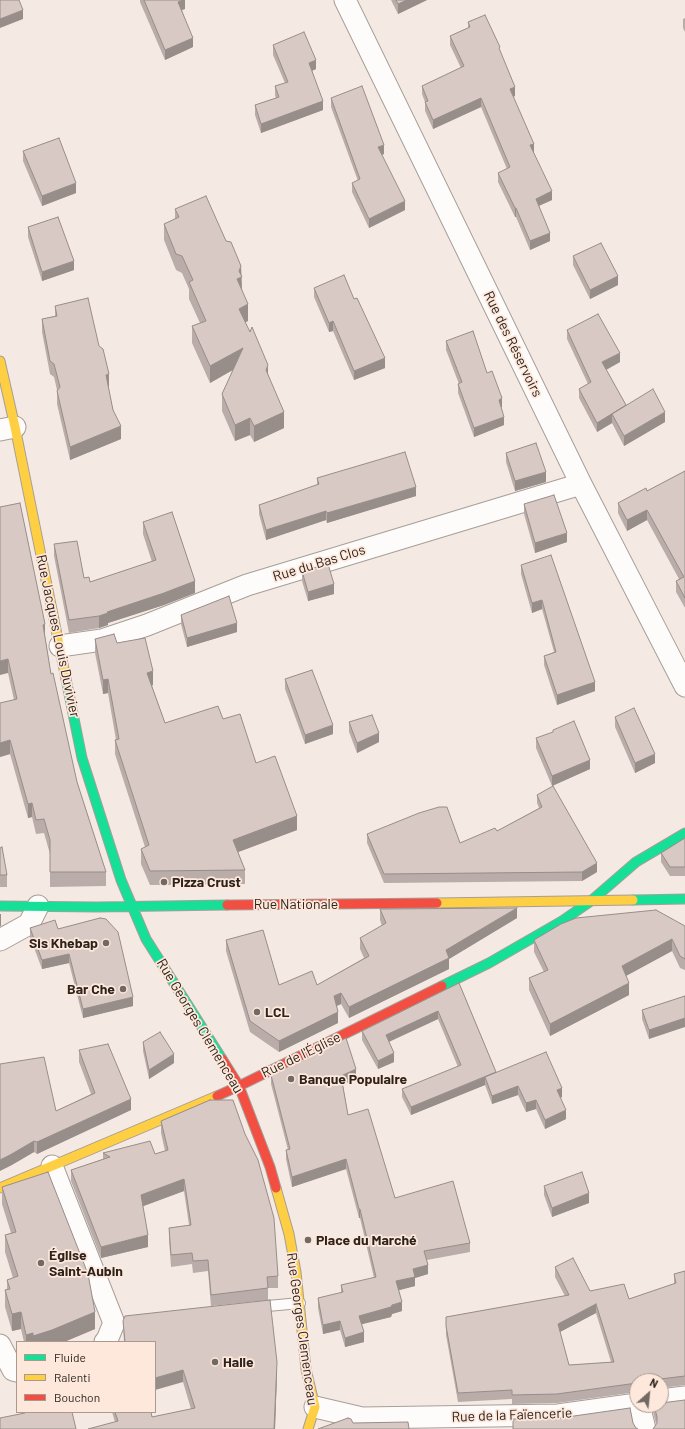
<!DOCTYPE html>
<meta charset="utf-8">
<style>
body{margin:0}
#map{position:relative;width:685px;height:1429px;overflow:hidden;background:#f5eae3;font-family:Barlow,sans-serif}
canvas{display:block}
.legend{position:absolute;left:16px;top:1341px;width:140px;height:72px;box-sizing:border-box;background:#fde8db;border:1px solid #a9998f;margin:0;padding:5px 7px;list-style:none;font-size:12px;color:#2c231d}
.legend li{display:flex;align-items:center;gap:8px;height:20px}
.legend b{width:20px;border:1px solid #a9998f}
.north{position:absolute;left:629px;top:1373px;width:40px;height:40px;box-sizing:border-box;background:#fde8db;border:1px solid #a9998f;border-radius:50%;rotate:27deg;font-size:11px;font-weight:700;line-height:16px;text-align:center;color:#2c231d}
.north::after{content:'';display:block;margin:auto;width:14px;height:18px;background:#726962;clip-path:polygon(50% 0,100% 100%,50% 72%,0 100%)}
</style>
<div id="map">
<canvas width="685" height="1429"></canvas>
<ul class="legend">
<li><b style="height:5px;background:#16e098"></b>Fluide</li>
<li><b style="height:5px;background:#ffcf43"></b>Ralenti</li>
<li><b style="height:5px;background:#f24e42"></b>Bouchon</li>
</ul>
<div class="north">N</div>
</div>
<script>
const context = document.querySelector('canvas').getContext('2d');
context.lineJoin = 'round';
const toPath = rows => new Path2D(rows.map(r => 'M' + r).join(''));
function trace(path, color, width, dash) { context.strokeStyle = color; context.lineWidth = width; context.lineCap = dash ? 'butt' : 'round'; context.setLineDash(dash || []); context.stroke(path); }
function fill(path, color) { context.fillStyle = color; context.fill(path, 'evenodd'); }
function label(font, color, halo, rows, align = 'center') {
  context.font = font + ' Barlow,sans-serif'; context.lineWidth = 3.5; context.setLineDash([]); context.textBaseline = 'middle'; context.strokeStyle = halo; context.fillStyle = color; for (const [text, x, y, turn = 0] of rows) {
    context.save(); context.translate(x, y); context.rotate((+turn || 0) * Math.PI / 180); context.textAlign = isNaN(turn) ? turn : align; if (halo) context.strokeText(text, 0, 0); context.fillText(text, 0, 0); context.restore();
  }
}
const lane = toPath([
 [257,1307,300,1303]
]);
const street = toPath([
 [345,0,581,484,685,686],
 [0,430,15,427],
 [60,646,102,640,147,625,247,585,581,484],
 [0,940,29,924,38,906],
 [52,1166,114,1323,107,1340,105,1342],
 [0,1345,13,1370,17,1371],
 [661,1400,685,1397],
 [639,1405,645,1429],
 [315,1407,362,1418,558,1415,637,1404]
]);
const fast = toPath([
 [66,679,82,758,121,880,146,939,222,1059],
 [633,900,685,899],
 [0,906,97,907,227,905],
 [442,986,489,963,562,921,591,901,636,862,685,833]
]);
const slow = toPath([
 [0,361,15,427,66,679],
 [437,903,633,900],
 [0,1188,217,1096],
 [276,1188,289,1234,296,1272,306,1369,315,1407,308,1429]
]);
const jam = toPath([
 [227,905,437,903],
 [222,1059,239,1086,270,1167,276,1188],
 [217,1096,239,1086,442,986]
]);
trace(lane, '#a69e98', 12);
trace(street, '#a69e98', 23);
trace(fast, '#a69e98', 11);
trace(slow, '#a69e98', 11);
trace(jam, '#a69e98', 11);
trace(lane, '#fefcfb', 10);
trace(street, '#fefcfb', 21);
trace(fast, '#16e098', 9);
trace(slow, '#ffcf43', 9);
trace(jam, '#f24e42', 9);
fill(toPath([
 [140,0,185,0,185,9,182,10,193,47,165,60,140,2],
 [391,0,427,0,398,14],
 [685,18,685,32,683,28,683,19],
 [468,22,500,51,515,96,513,97,533,153,552,200,539,206,550,241,530,250,516,217,515,217,498,182,498,173,507,169,481,107,433,129,425,111,425,102,422,94,422,86,461,68,450,45,450,36,468,28],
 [273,45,316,69,312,71,323,110,261,133,255,115,255,105,276,98,275,96,275,86,285,83,273,55],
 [331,98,384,154,382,155,405,210,369,228,352,192,352,183,358,181,331,107],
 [23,151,76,193,42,206,23,161],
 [175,209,226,241,241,266,242,289,248,321,245,322,268,374,284,428,254,442,250,435,235,441,222,411,222,394,233,370,210,383,192,343,192,326,200,323,189,299,189,289,182,273,176,270,164,240,164,224,175,219],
 [28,227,74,270,42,281,28,237],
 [573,256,618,285,590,299,573,265],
 [314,288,385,368,354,380,333,331,329,332,314,297],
 [55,306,99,346,109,387,108,387,113,410,121,439,70,460,57,404,57,390,54,377,50,374,42,332,42,319,55,316],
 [567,330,620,362,606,370,626,405,665,422,624,446,612,423,597,432,579,398,579,389,588,384,567,339],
 [446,341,487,373,502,407,501,407,504,425,474,437,458,393,458,384,459,384,446,350],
 [506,453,546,482,515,491,506,462],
 [685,471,685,608,676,592,676,581,679,579,647,520,627,531,618,513,618,503,647,491],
 [317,478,416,496,327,523,326,520,266,540,259,514,259,505,317,485],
 [524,504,567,542,535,553,524,514],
 [0,507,45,636,51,674,77,782,106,872,106,886,50,887,50,854,44,833,36,834,32,817,28,818,10,754,0,757,14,700,8,673],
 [143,522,195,593,164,605,108,623,108,625,99,628,69,633,54,556,54,544,84,578,90,582,152,562,143,534],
 [521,565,595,691,557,705,544,665,544,656,554,652,542,609,532,613,521,574],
 [302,571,334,594,308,601,302,581],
 [181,615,237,632,187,647,181,624],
 [95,639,117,643,153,685,152,686,165,723,223,719,256,763,297,830,238,852,245,870,245,884,150,885,141,864,141,849,145,847,115,754,115,740,116,740,108,693,103,694,95,653],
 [285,679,333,734,305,744,285,689],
 [615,717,655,763,635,773,615,727],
 [349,722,379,742,357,753,349,732],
 [536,738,590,769,552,786,536,748],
 [537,795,597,872,582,881,384,883,367,843,367,834,460,843,497,831,539,808,537,803],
 [685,838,685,876,670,876,661,862,661,853],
 [0,848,7,875,7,887,0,887],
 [380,909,517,918,449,959,449,969,349,1018,341,1004,337,1006,338,1023,279,1052,250,1032,226,951,226,940,279,985,317,985,364,958,360,949,360,938,382,926,380,920],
 [685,926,685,970,680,968,672,951,626,976,629,995,550,1036,529,990,529,978,544,972,534,952,534,940],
 [30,928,58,929,133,1006,83,1018,69,963,42,969,30,937],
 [459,983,496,1072,562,1097,560,1098,566,1119,545,1129,536,1109,526,1112,518,1095,492,1104,485,1085,411,1115,402,1097,402,1089,458,1067,438,1019,389,1042,394,1062,378,1069,362,1040,362,1031],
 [685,996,649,1039,642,1019,642,1010],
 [143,1042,174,1063,149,1079,143,1051],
 [79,1050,131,1110,37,1154,34,1152,10,1166,56,1111,91,1094,79,1062],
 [271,1075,356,1079,343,1085,348,1115,395,1198,470,1243,470,1252,427,1260,428,1274,415,1278,415,1286,399,1290,402,1311,392,1314,391,1317,361,1324,364,1342,345,1347,340,1330,323,1334,318,1308,318,1298,341,1293,341,1285,374,1278,360,1218,359,1218,346,1169,292,1187,286,1159,286,1150,288,1150,271,1084],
 [161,1121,278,1276,278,1288,268,1288,268,1300,211,1306,208,1271,193,1273,192,1264,171,1267,169,1239,169,1228,189,1225,184,1191,143,1206,148,1247,101,1258,71,1181,71,1170,103,1159,103,1153,155,1154,165,1151,161,1133],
 [544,1186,589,1203,552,1217,544,1195],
 [2,1187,95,1329,64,1342,24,1342,21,1329,12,1331,5,1307,5,1290,7,1289,7,1280,13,1278,5,1252,5,1235,11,1233,2,1204],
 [555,1267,590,1291,629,1299,674,1284,674,1274,685,1271,685,1385,661,1388,661,1381,637,1381,637,1392,557,1403,512,1404,512,1399,458,1402,446,1335,446,1317,565,1296,555,1277],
 [596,1313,611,1362,569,1365,560,1332],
 [123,1321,277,1374,275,1429,88,1429,115,1422,112,1412,151,1412,152,1417,191,1409,183,1382,155,1342,124,1342],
 [652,1405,661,1405,656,1424,652,1408]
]), '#baada9');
fill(toPath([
 [183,0,185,0,185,9,178,11,178,2],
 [407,0,427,0,398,14,398,4],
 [23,10,23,19,0,28,0,19],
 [193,38,193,47,165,60,165,50],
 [316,60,316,69,309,72,309,63],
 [515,87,515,96,510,98,510,89],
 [481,98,481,107,433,129,433,120],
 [323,101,323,110,261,133,261,124],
 [534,144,534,153,530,154,530,145],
 [384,145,384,154,378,156,378,147],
 [76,183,76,193,42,206,42,196],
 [552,191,552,200,536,207,536,199],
 [405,201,405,210,369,228,369,219],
 [515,208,516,208,516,217,515,217],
 [550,233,550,241,530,250,530,241],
 [74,261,74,270,42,281,42,272],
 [241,266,242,293,237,279,239,271],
 [618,276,618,285,590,299,590,290],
 [248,304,248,321,239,325,239,309],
 [333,321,333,331,329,332,329,323],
 [243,348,243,364,210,383,210,366],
 [620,353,620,362,602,372,602,362],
 [385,358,385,368,354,380,354,371],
 [268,365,268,382,266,370],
 [109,374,109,387,106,388,106,375],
 [502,398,502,407,499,409,499,400],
 [626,405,612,414,612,423,597,432,597,423],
 [284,412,284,428,254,442,254,426],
 [665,412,665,422,624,446,624,436],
 [504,417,504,425,474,437,474,428],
 [250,418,250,435,235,441,235,425],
 [121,426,121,439,70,460,70,447],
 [546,472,546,482,515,491,515,481],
 [416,487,416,496,327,523,327,513],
 [647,510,647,520,627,531,627,520],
 [326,511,326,520,266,540,266,530],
 [567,533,567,542,535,553,535,543],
 [195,581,195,593,164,605,108,623,108,625,99,628,99,616,107,612],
 [334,584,334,594,308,601,308,592],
 [542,600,542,609,532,613,532,603],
 [237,623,237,632,187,647,187,638],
 [45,624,45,639,43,625],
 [8,659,8,673,0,675,0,661],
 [153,671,153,685,147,687,147,673],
 [108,679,108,693,103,694,103,680],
 [595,682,595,691,557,705,557,695],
 [333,725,333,734,305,744,305,735],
 [379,733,379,742,357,753,357,743],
 [10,740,10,754,0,757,0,743],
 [655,754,655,763,635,773,635,763],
 [590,760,590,769,552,786,552,776],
 [32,803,32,817,28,818,28,804],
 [297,816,297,830,233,854,233,840],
 [597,863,597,872,582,881,582,872],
 [517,908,517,918,449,959,449,969,349,1018,349,1007],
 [0,914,1,914,1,926,0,926],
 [672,939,672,951,622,978,622,966],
 [69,954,69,963,42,969,42,960],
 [629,983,629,995,550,1036,550,1024],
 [341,993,341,1004,334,1007,334,996],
 [133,997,133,1006,83,1018,83,1009],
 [438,1011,438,1019,386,1043,386,1035],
 [338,1012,338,1023,279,1052,279,1041],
 [685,1018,685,1027,649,1039,649,1030],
 [394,1053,394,1062,378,1069,378,1061],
 [174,1054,174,1063,149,1079,149,1070],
 [356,1069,356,1079,341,1085,341,1076],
 [485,1077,485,1085,411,1115,411,1107],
 [518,1086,518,1095,492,1104,492,1096],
 [562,1088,562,1097,557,1099,557,1090],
 [131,1099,131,1110,37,1154,37,1142],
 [536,1100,536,1109,526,1112,526,1103],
 [566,1110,566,1119,545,1129,545,1120],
 [34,1141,34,1152,10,1166,0,1171,0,1160],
 [346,1159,346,1169,292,1187,292,1177],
 [184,1179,184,1191,141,1207,141,1195],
 [589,1193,589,1203,552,1217,552,1208],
 [359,1209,360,1209,360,1218,359,1218],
 [148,1235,148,1247,101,1258,101,1247],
 [428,1265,428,1274,415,1278,415,1286,396,1291,396,1281,413,1269],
 [402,1302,402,1311,392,1314,391,1317,359,1325,359,1316],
 [596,1304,596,1313,558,1333,558,1324],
 [21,1312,21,1329,12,1331,12,1314],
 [95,1312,95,1329,64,1342,33,1342,33,1336],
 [340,1321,340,1330,323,1334,323,1325],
 [364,1332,364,1342,345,1347,345,1338],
 [33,1333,33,1342,26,1342,26,1335],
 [277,1362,277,1374,275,1429,274,1429],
 [183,1370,183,1382,155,1390,155,1378]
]), '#978d89');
const building = toPath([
 [0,0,19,0,23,10,0,19,0,0],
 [144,0,183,0,178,2,193,38,165,50,144,0],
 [396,0,407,0,398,4,396,0],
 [485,15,500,47,499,48,515,87,510,89,534,144,530,145,552,191,536,199,550,233,530,241,516,208,515,208,498,173,510,167,481,98,433,120,425,102,428,101,422,86,464,66,450,36,470,27,468,22,485,15],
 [304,32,316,60,309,63,323,101,261,124,255,105,279,97,275,86,288,82,273,45,304,32],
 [362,86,384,145,378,147,405,201,369,219,352,183,360,179,331,98,362,86],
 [59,138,76,183,42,196,23,151,59,138],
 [206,196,226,241,231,242,241,266,239,271,242,277,237,279,248,304,239,309,250,332,252,327,268,365,266,370,284,412,254,426,250,418,235,425,222,394,243,348,210,366,192,326,206,321,189,282,193,280,182,256,176,254,164,224,179,217,175,209,206,196],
 [58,217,74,261,42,272,28,227,58,217],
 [601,243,618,276,590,290,573,256,601,243],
 [344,275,354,299,357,298,385,358,354,371,333,321,329,323,314,288,344,275],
 [88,298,99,346,103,349,109,374,106,375,113,410,121,426,70,447,57,391,60,387,54,364,50,361,42,319,57,316,55,306,88,298],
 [598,314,620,353,602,362,626,405,597,423,579,389,591,382,567,330,598,314],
 [473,331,487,373,492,371,502,398,499,400,504,417,474,428,458,384,462,382,446,341,473,331],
 [653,389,665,412,624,436,612,414,653,389],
 [536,443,546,472,515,481,506,453,536,443],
 [405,452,416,487,327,513,326,511,266,530,259,505,319,484,317,478,405,452],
 [685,471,685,598,676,581,684,577,647,510,627,520,618,503,646,488,647,491,685,471],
 [554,495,567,533,535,543,524,504,554,495],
 [20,503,45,624,43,625,51,674,53,673,77,782,106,872,50,872,50,840,44,819,36,820,32,803,28,804,10,740,0,743,0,703,17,699,8,659,0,661,0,507,20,503],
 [172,512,195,581,164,593,107,612,108,613,99,616,69,620,54,544,77,541,84,578,89,577,90,582,156,560,143,522,172,512],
 [551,555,595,682,557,695,544,656,556,652,542,600,532,603,521,565,551,555],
 [328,564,334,584,308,592,302,571,328,564],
 [229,596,237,623,187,638,181,615,229,596],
 [114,634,117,643,145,638,153,671,147,673,165,723,218,706,223,719,240,714,256,763,275,756,297,816,233,840,245,870,150,871,141,849,149,845,115,740,119,739,108,679,103,680,95,639,114,634],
 [312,670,333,725,305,735,285,679,312,670],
 [634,708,655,754,635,763,615,717,634,708],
 [372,715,379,733,357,743,349,722,372,715],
 [574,721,590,760,552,776,536,738,553,732,553,730,574,721],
 [553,786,597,863,582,872,384,874,367,834,419,813,439,807,447,807,460,843,495,828,497,831,542,807,537,795,553,786],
 [685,838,685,867,670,867,661,853,685,838],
 [2,847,7,875,0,875,0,848,2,847],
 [517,908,446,950,449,958,349,1007,341,993,334,996,338,1012,279,1041,250,1021,226,940,263,930,279,985,312,971,317,985,369,956,360,938,386,923,380,909,517,908],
 [656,910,685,926,685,959,680,956,672,939,622,966,629,983,550,1024,529,978,548,970,534,940,561,924,576,918,656,910],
 [100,918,106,919,118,932,133,997,83,1009,69,954,42,960,30,928,55,920,58,929,100,918],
 [459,983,496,1072,411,1107,402,1089,461,1065,438,1011,386,1035,394,1053,378,1061,362,1031,459,983],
 [685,996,685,1018,649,1030,642,1010,685,996],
 [160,1032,174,1054,149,1070,143,1042,160,1032],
 [346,1038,356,1069,341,1076,348,1115,368,1109,395,1198,453,1181,470,1243,424,1251,428,1265,413,1269,415,1277,396,1281,402,1302,392,1305,391,1307,359,1316,364,1332,345,1338,340,1321,323,1325,318,1298,343,1292,341,1285,376,1277,360,1209,359,1209,346,1159,292,1177,286,1150,290,1149,271,1075,346,1038],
 [108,1044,131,1099,37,1142,34,1141,10,1155,0,1160,0,1064,44,1057,56,1111,95,1093,79,1050,108,1044],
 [546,1052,562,1088,557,1090,566,1110,545,1120,536,1100,526,1103,518,1086,492,1096,485,1077,546,1052],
 [210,1100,233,1100,245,1134,258,1160,274,1218,278,1276,267,1277,268,1288,211,1295,208,1260,193,1261,192,1253,171,1255,169,1228,191,1225,184,1179,141,1195,148,1235,101,1247,71,1170,110,1157,103,1153,150,1141,155,1154,168,1150,161,1121,210,1100],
 [48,1172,88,1274,95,1312,52,1330,33,1336,33,1333,26,1335,21,1312,12,1314,5,1290,10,1289,7,1280,18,1276,5,1235,16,1232,2,1187,48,1172],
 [582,1172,589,1193,552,1208,544,1186,582,1172],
 [573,1258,590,1291,624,1284,629,1299,676,1283,674,1274,685,1271,685,1376,660,1379,654,1381,637,1381,637,1383,557,1394,512,1395,512,1390,458,1393,446,1326,446,1317,569,1295,555,1267,573,1258],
 [596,1304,614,1362,569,1365,558,1324,596,1304],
 [270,1300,277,1362,274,1429,88,1429,118,1421,115,1412,151,1412,152,1417,195,1408,183,1370,155,1378,155,1342,125,1342,123,1321,125,1316,270,1300],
 [685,1400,685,1429,653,1429,657,1423,657,1417,654,1405,661,1405,661,1403,685,1400],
 [630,1408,633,1423,636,1428,638,1429,513,1429,513,1419,560,1418,630,1408],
 [25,1412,72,1412,76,1429,0,1429,0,1418,25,1413,25,1412],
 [348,1418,351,1419,353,1423,408,1422,409,1429,318,1429,348,1418]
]);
fill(building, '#d8c9c4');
trace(building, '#978d89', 1);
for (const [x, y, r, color] of [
 [164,882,4,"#726962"],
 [106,943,4,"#726962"],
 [123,989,4,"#726962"],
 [257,1012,4,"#726962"],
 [291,1079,4,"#726962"],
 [308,1240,4,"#726962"],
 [41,1263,4,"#726962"],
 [215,1362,4,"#726962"]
]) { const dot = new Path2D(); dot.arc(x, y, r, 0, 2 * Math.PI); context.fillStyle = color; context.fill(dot); trace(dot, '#fde8db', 1.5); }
label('14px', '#2c231d', '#fde8db', [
 ["Rue des Réservoirs",513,344,64],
 ["Rue du Bas Clos",319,563,-17],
 ["Rue Jacques Louis Duvivier",58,636,78],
 ["Rue Nationale",296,904],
 ["Rue Georges Clemenceau",200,1026,59],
 ["Rue de l'Église",301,1055,-26],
 ["Rue Georges Clemenceau",302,1329,82],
 ["Rue de la Faïencerie",512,1415,-2]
]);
label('bold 14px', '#2c231d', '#fde8db', [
 ["Pizza Crust",172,882],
 ["Sis Khebap",98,943,"right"],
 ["Bar Che",115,989,"right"],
 ["LCL",265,1012],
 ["Banque Populaire",299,1079],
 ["Place du Marché",316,1240],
 ["Église",49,1255],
 ["Saint-Aubin",49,1271],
 ["Halle",223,1362]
], 'left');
</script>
